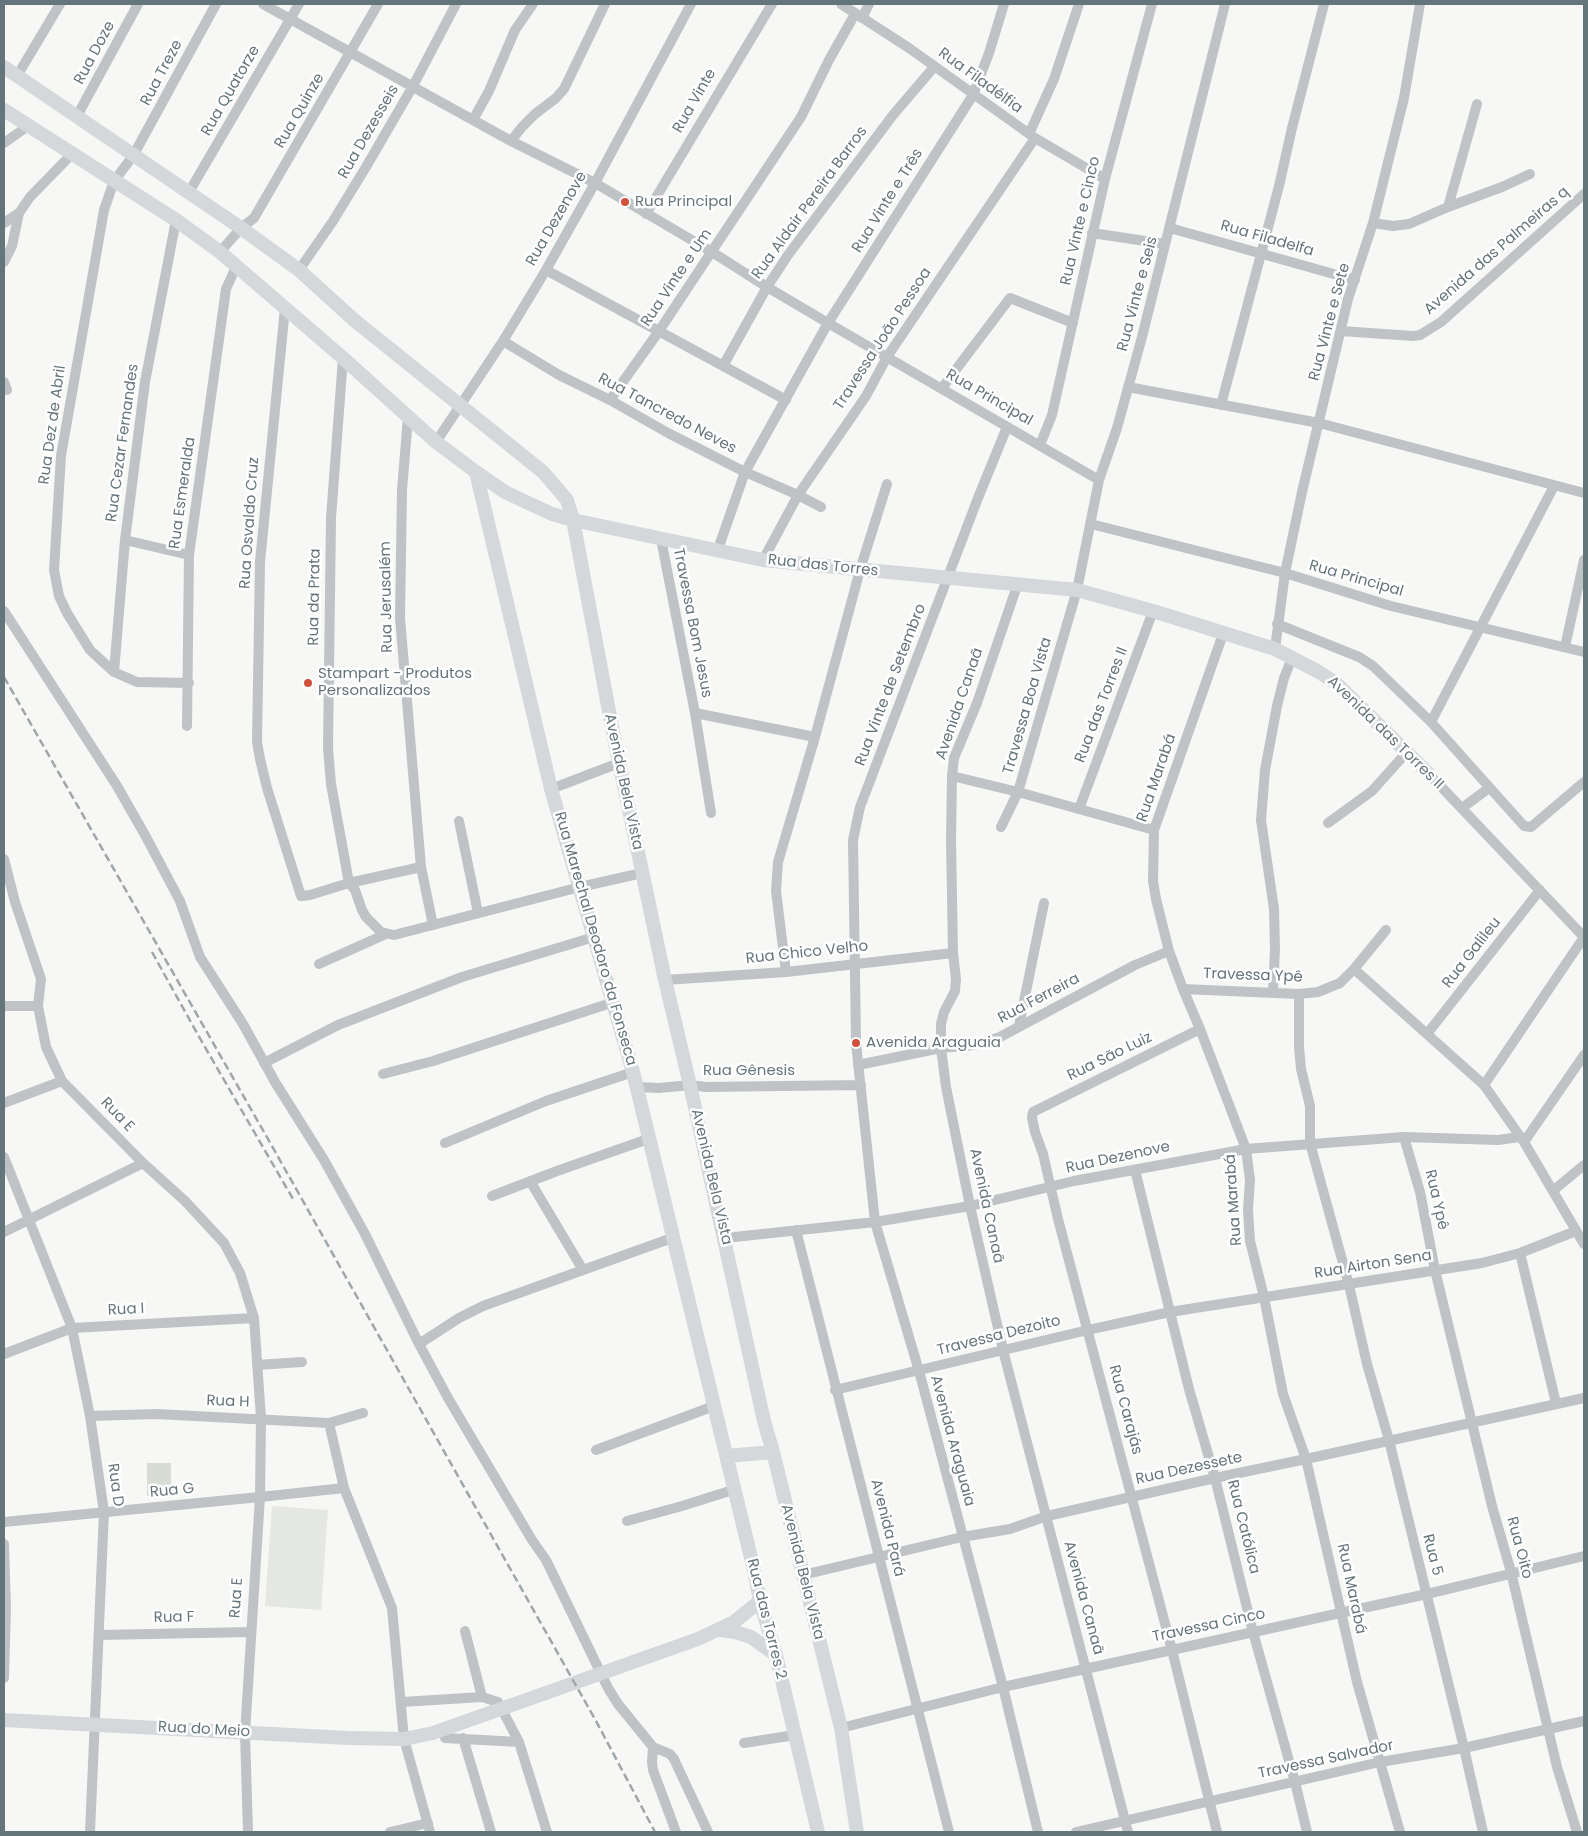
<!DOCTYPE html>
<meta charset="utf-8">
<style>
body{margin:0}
#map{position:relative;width:1588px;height:1836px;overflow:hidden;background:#f7f7f5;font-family:Poppins,sans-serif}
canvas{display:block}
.frame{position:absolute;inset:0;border:5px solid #65757c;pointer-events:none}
</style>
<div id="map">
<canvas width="1588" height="1836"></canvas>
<div class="frame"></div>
</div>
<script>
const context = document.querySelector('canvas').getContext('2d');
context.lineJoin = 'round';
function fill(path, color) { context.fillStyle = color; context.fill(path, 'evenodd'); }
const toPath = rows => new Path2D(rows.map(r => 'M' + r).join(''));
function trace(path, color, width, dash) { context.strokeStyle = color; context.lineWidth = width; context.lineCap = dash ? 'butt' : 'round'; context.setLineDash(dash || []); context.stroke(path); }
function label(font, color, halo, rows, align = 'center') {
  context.font = font + ' Poppins,sans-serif'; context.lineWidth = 5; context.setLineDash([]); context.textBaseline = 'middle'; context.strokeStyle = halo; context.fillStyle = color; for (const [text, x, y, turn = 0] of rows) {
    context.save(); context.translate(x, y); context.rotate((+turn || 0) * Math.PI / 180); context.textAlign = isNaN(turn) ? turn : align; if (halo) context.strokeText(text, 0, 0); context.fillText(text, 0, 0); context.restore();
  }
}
fill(toPath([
 [272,1506,328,1510,321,1610,265,1606]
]), '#e5e7e5');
fill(toPath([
 [147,1463,171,1463,171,1496,147,1496]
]), '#d8dcd4');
trace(toPath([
 [263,4,511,141,595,183,712,252,767,287,828,323,1099,480],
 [841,4,909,48,1035,138,1105,179],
 [862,18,869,4],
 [17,76,60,4],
 [77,116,138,4],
 [473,120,489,91,515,30,533,4],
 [1029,134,1054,79,1079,4],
 [511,141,522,127,535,114,556,98,564,89,605,4],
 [4,143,28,126],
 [189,192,299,4],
 [1448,207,1477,104],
 [646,214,772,4],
 [4,223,19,213],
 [1373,223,1393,226,1409,224,1448,207,1502,187,1530,174],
 [1170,228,1355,280],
 [1092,233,1165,244],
 [220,252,241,228,254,218,378,4],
 [4,262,12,246,19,213,30,197,72,154],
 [299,270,333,221,366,167,413,86,456,4],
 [546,270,786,400],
 [285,308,260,562,257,742,260,759,267,788,301,896,310,895,349,883,421,867],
 [1341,331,1413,336,1420,335,1441,322,1584,194],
 [503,341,559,375,610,400,668,433,745,472,798,495,821,507],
 [343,358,331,518,328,748,331,784,349,883,355,890,362,910,366,917,381,932,394,935,580,887,642,873],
 [723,366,767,287,788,255,893,115,934,67],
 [4,382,7,390],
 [1128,387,1319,423,1584,493],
 [942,388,1010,298,1073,323],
 [610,400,659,331,801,117,829,60,855,14],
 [1221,405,1279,186,1292,128,1324,4],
 [408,417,402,490,400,618,421,867,433,925],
 [1007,427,978,498,860,807,853,840,856,1043,875,1222,919,1371,1003,1687,1038,1832],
 [436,442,503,341,546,270,595,183,691,4],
 [1040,445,1052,415,1105,179,1152,4],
 [1091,524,1285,573,1391,606,1584,652],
 [661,539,695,713,711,813],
 [125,540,189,555],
 [717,552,745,472,828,323,973,95,989,53,1004,4],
 [763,560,798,495,866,396,887,357,1035,138],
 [1018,583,977,703,954,758,952,776,951,840,953,953,956,979,955,991,944,1012,941,1024,941,1048,946,1087,970,1206,1003,1350,1128,1832],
 [4,611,117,786,145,835,180,901,200,957,243,1024,275,1082,324,1160,365,1234,419,1344,448,1398,532,1540,546,1560,608,1688,618,1704,653,1747,652,1762,653,1770,676,1832],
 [1277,624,1359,657,1373,666,1431,722,1524,826,1531,827,1584,782],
 [1223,634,1154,830,1153,881,1156,899,1169,951,1183,989,1200,1029,1246,1149,1250,1180,1248,1210,1250,1241,1264,1297,1283,1394,1306,1459,1357,1682,1400,1832],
 [1565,647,1584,560],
 [1275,649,1285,573,1302,492,1348,299,1373,223,1404,98,1420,4],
 [114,672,125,540,145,382,176,220],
 [189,683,137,682,114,672,90,650,67,613,59,596,54,570,61,456,104,210,114,181,133,156,216,4],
 [695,713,815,737],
 [1431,722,1554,486],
 [187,726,189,555,226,289,236,267],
 [1428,773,1584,937],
 [952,776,1018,792,1154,830],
 [551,789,619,763],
 [1462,808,1489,788],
 [1079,809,1153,611],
 [459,821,478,913],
 [1328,823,1372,791,1407,752],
 [1001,827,1018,792,1077,590,1099,480,1117,428,1142,337,1225,4],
 [4,859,15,902,41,979,38,1006,46,1047,62,1081,143,1163,185,1201,224,1243,240,1273,254,1318,261,1418,260,1497,245,1733,248,1832],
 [319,964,386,934],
 [1354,969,1484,1085,1524,1142,1584,1244],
 [786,972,776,891,778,862,815,737,860,570,887,484],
 [665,980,786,972,953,953],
 [1183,989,1299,994,1318,992,1340,983,1354,969,1386,930],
 [1273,992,1275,949,1274,909,1261,820,1265,770,1277,706,1284,678,1292,658],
 [1299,994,1299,1047,1301,1069,1310,1106,1310,1143,1349,1285,1367,1364,1389,1440,1464,1748,1483,1832],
 [4,1006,38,1006],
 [1019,1026,1044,903],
 [1200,1029,1033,1112,1032,1118,1035,1132,1043,1154,1058,1219,1172,1650,1217,1832],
 [1427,1034,1540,890],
 [264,1063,338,1025,462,977,594,937],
 [858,1065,941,1048,974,1045,1000,1037,1135,965,1169,951],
 [383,1074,433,1061,614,1002],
 [1484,1085,1584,937],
 [637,1087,659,1088,690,1085,706,1087,861,1085],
 [4,1103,62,1081],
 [1404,1137,1420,1192,1435,1270,1492,1506,1511,1572,1557,1767,1577,1832],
 [1524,1142,1584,1055],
 [445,1143,546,1101,633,1072],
 [4,1157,72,1328,90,1416,104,1512,90,1832],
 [1135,1170,1189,1389,1215,1478,1253,1632,1295,1782,1307,1832],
 [530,1181,583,1270],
 [1554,1190,1584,1165],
 [492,1196,557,1171,648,1139],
 [796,1230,949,1832],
 [4,1232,143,1163],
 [725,1238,875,1222,970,1206,1074,1181,1246,1149,1404,1137,1498,1140,1520,1137],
 [1520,1253,1556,1403],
 [419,1344,459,1318,483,1306,672,1238],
 [4,1354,72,1328,254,1318],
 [257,1365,302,1362],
 [835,1390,1088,1330,1170,1312,1482,1263,1520,1253,1576,1231],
 [90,1416,156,1414,329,1423,363,1413],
 [329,1423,344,1488,392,1608,404,1739,430,1832],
 [596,1450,714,1406],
 [627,1521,682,1506,733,1490],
 [4,1522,260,1497,344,1488],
 [4,1544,6,1608,4,1678],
 [803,1575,962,1537,1010,1529,1047,1516,1215,1478,1306,1459,1584,1398],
 [465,1631,482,1697],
 [100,1635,250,1632],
 [402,1702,482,1697,498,1702,519,1742,547,1832],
 [841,1728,1003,1687,1427,1594,1584,1556],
 [445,1738,519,1742],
 [463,1738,491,1832],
 [744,1743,795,1735],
 [653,1747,670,1754,674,1759,708,1832],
 [390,1832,428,1823],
 [1076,1832,1380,1762,1464,1748,1584,1721]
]), '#bfc3c6', 10);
trace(toPath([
 [4,67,241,228,299,270,354,320,543,472,567,500,573,520,615,743,665,980,690,1085,764,1421,773,1452,841,1728,857,1832],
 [4,110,176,220,220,252,343,358,436,442,476,472,505,492,526,502,552,514,573,520,763,560,1077,590,1153,611,1275,649,1319,672,1337,684,1428,773],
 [476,472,551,789,633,1072,754,1570,760,1601,776,1655,818,1832],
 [726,1456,773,1452],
 [719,1630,735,1632,751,1637,776,1655],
 [4,1720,348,1738,404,1739,433,1733,698,1639,734,1622,760,1601]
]), '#d4d8da', 14);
trace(toPath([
 [4,677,268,1139,596,1721,655,1832],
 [152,952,198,1035,293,1199]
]), '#9fa6aa', 2.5, [8, 4]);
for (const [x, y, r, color] of [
 [625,202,5,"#d1513b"],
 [308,683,5,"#d1513b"],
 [856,1043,5,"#d1513b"]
]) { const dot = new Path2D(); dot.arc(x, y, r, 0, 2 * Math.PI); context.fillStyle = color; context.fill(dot); trace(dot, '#fff', 2); }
label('15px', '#65757c', '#fff', [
 ["Rua Doze",95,53,-62],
 ["Rua Treze",162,73,-62],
 ["Rua Filadélfia",980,81,36],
 ["Rua Quatorze",231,91,-60],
 ["Rua Vinte",695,101,-60],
 ["Rua Quinze",300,111,-60],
 ["Rua Dezesseis",369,132,-60],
 ["Rua Vinte e Três",888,201,-58],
 ["Rua Aldair Pereira Barros",810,203,-54],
 ["Rua Dezenove",557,219,-60],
 ["Rua Vinte e Cinco",1081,221,-77],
 ["Rua Filadelfa",1267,239,16],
 ["Avenida das Palmeiras q",1497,251,-41],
 ["Rua Vinte e Um",677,278,-56],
 ["Rua Vinte e Seis",1138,294,-75],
 ["Rua Vinte e Sete",1330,322,-75],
 ["Travessa João Pessoa",883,339,-57],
 ["Rua Principal",989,398,30],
 ["Rua Tancredo Neves",667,414,28],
 ["Rua Dez de Abril",53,425,-82],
 ["Rua Cezar Fernandes",123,443,-82],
 ["Rua Esmeralda",183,493,-82],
 ["Rua Osvaldo Cruz",250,523,-86],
 ["Rua das Torres",823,566,6],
 ["Rua Principal",1356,579,16],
 ["Rua da Prata",315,597,-89],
 ["Rua Jerusalém",387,597,-91],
 ["Travessa Bom Jesus",692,623,79],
 ["Rua Vinte de Setembro",891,685,-69],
 ["Avenida Canaã",960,704,-71],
 ["Rua das Torres II",1102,705,-69],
 ["Travessa Boa Vista",1028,706,-74],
 ["Avenida das Torres II",1385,733,44],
 ["Rua Marabá",1157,778,-71],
 ["Avenida Bela Vista",623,782,78],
 ["Rua Marechal Deodoro da Fonseca",595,939,74],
 ["Rua Chico Velho",807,953,-6],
 ["Rua Galileu",1472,953,-52],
 ["Travessa Ypê",1253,976,2],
 ["Rua Ferreira",1039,999,-28],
 ["Rua São Luiz",1110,1057,-26],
 ["Rua Gênesis",749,1071],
 ["Rua E",117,1115,46],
 ["Rua Dezenove",1118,1158,-12],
 ["Avenida Bela Vista",711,1177,77],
 ["Rua Marabá",1234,1200,-94],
 ["Rua Ypê",1436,1200,77],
 ["Avenida Canaã",986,1206,78],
 ["Rua Airton Sena",1373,1265,-9],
 ["Rua I",126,1310,-3],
 ["Travessa Dezoito",999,1336,-14],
 ["Rua H",228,1402,2],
 ["Rua Carajás",1125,1410,75],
 ["Avenida Araguaia",952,1441,75],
 ["Rua Dezessete",1189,1469,-12],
 ["Rua D",115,1485,82],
 ["Rua G",172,1491,-5],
 ["Rua Católica",1243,1527,76],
 ["Avenida Pará",887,1528,76],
 ["Rua Oito",1519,1548,75],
 ["Rua 5",1432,1555,76],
 ["Avenida Bela Vista",802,1572,76],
 ["Rua Marabá",1351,1589,78],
 ["Rua E",237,1598,-86],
 ["Avenida Canaã",1083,1598,75],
 ["Rua F",174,1618,-1],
 ["Rua das Torres 2",766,1619,76],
 ["Travessa Cinco",1209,1626,-12],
 ["Rua do Meio",204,1730,3],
 ["Travessa Salvador",1326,1760,-12]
]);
label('15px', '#65757c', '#fff', [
 ["Rua Principal",635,202],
 ["Stampart - Produtos",318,674],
 ["Personalizados",318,691],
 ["Avenida Araguaia",866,1043]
], 'left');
</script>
